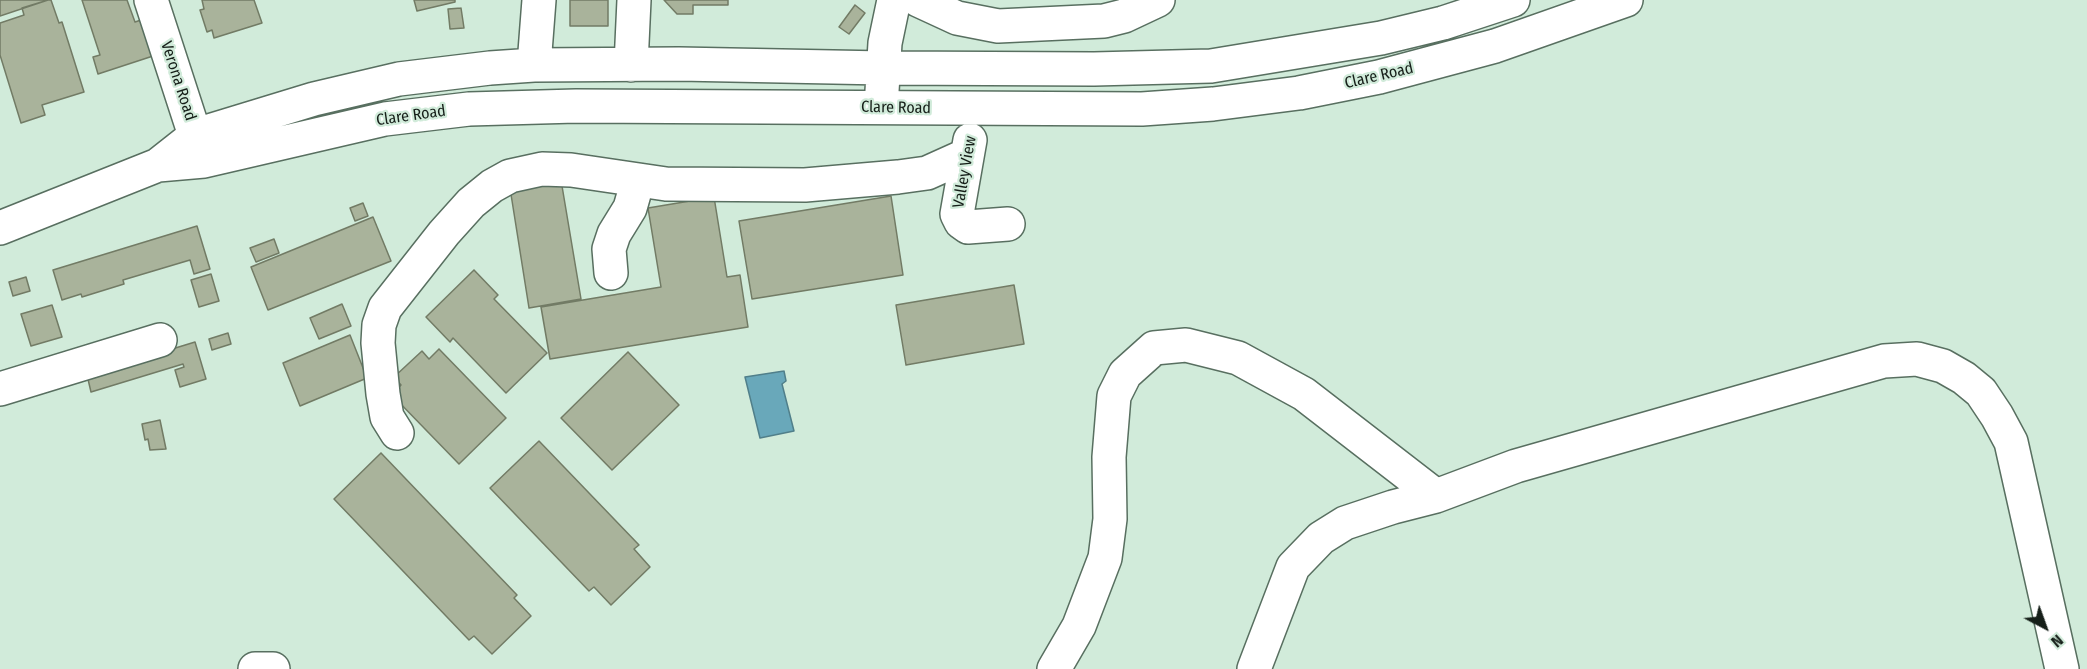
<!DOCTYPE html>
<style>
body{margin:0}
#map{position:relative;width:2087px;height:669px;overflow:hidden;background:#d1ebda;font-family:"Fira Sans Condensed",sans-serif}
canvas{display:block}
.north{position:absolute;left:2015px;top:597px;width:60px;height:60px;-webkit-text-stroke:4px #d1ebda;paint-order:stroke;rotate:139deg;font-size:16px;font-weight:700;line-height:24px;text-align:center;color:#161f19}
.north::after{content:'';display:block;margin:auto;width:21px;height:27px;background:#161f19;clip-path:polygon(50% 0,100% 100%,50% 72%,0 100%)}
</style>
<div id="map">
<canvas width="2087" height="669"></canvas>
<div class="north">N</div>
</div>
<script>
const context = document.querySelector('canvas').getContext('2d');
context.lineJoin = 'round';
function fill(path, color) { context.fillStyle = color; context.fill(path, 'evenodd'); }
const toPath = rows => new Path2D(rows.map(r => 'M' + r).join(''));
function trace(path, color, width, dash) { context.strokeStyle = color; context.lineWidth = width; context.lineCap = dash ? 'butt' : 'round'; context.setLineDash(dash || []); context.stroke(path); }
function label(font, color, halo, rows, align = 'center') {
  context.font = font + ' "Fira Sans Condensed",sans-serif'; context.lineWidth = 4.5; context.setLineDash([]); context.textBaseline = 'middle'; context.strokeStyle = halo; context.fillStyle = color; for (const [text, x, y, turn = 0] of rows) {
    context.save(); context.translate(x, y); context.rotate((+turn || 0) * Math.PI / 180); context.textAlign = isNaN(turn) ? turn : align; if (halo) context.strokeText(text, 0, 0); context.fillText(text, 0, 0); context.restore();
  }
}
const water = toPath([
 [784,371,786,381,782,384,794,431,760,438,745,377,784,371]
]);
fill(water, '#69a8ba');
trace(water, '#507f8a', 1.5);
const building = toPath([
 [0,0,48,0,0,16,0,0],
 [48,0,51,0,59,23,62,22,84,92,42,105,45,115,21,123,0,55,0,23,24,15,22,8,48,0],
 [82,0,127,0,135,22,141,20,153,56,98,74,93,57,100,55,82,0],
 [202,0,254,0,262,23,214,38,212,30,207,32,200,10,204,9,202,0],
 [414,0,455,0,455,2,417,11,414,0],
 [570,0,608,0,608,26,570,26,570,0],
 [664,0,728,0,728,5,693,5,693,14,677,14,664,0],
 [855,5,865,13,849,34,839,27,855,5],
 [461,8,464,28,450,29,448,9,461,8],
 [561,180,581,299,529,308,510,188,561,180],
 [891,196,903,275,752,299,739,221,891,196],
 [714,197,727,277,740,275,748,327,550,359,541,307,661,287,648,208,714,197],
 [363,203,368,216,355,221,350,208,363,203],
 [373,217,391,261,268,310,251,267,373,217],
 [197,226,210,269,194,274,190,260,123,280,124,284,82,297,81,294,62,300,53,270,197,226],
 [274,239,279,253,256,262,250,248,274,239],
 [474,270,498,295,494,299,547,353,506,393,453,338,450,342,426,317,474,270],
 [211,274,219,301,199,307,191,280,211,274],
 [26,277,30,291,13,296,9,282,26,277],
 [1014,285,1024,344,906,365,896,305,1014,285],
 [342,304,351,326,319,339,310,318,342,304],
 [52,305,62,337,31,346,21,314,52,305],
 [228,333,231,344,212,350,209,339,228,333],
 [350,335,367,378,300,406,283,363,350,335],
 [195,342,206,379,180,387,175,370,184,367,183,364,91,392,87,375,195,342],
 [439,349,506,418,459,464,392,395,401,385,394,377,422,351,429,359,439,349],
 [628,352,679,405,612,470,561,418,628,352],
 [160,420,166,449,150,450,148,439,145,440,142,424,160,420],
 [539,441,639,545,634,549,650,567,611,605,594,587,589,591,490,488,539,441],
 [381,453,517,595,514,598,531,616,492,654,474,636,469,640,334,499,381,453]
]);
fill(building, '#a9b39b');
trace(building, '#727b65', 1.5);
const minor = toPath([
 [151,0,202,157],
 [918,0,957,18,998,26,1104,21,1124,16,1158,0],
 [534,65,539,0],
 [631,65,634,0],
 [882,91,885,43,894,0],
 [970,140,957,214,961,222,968,227,1008,224],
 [158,165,204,161,385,119,469,109,576,106,1142,109,1213,104,1299,93,1379,77,1495,46,1626,0],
 [0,228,158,165,196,135,314,99,399,79,490,68,534,65,679,64,884,68,1094,69,1211,66,1381,38,1443,23,1513,0],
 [611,273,609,249,614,234,630,208,638,180],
 [0,389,160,340],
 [397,433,387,417,383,394,378,343,379,325,385,308,444,233,471,203,492,186,510,176,542,169,571,170,666,184,805,185,898,177,927,173,967,155],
 [255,669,273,669],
 [1054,669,1079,626,1105,558,1110,519,1109,457,1114,396,1125,374,1154,348,1186,345,1238,358,1304,394,1436,496],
 [1254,669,1293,567,1321,538,1345,523,1393,507,1436,496,1516,466,1884,361,1917,359,1943,366,1964,378,1981,392,1997,416,2011,442,2062,669]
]);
trace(minor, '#586f60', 36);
trace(minor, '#fff', 33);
label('16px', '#161f19', '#d1ebda', [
 ["Clare Road",1379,76,-13],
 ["Verona Road",178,81,72],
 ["Clare Road",896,108,1],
 ["Clare Road",411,116,-8],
 ["Valley View",965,172,-80]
]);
</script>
